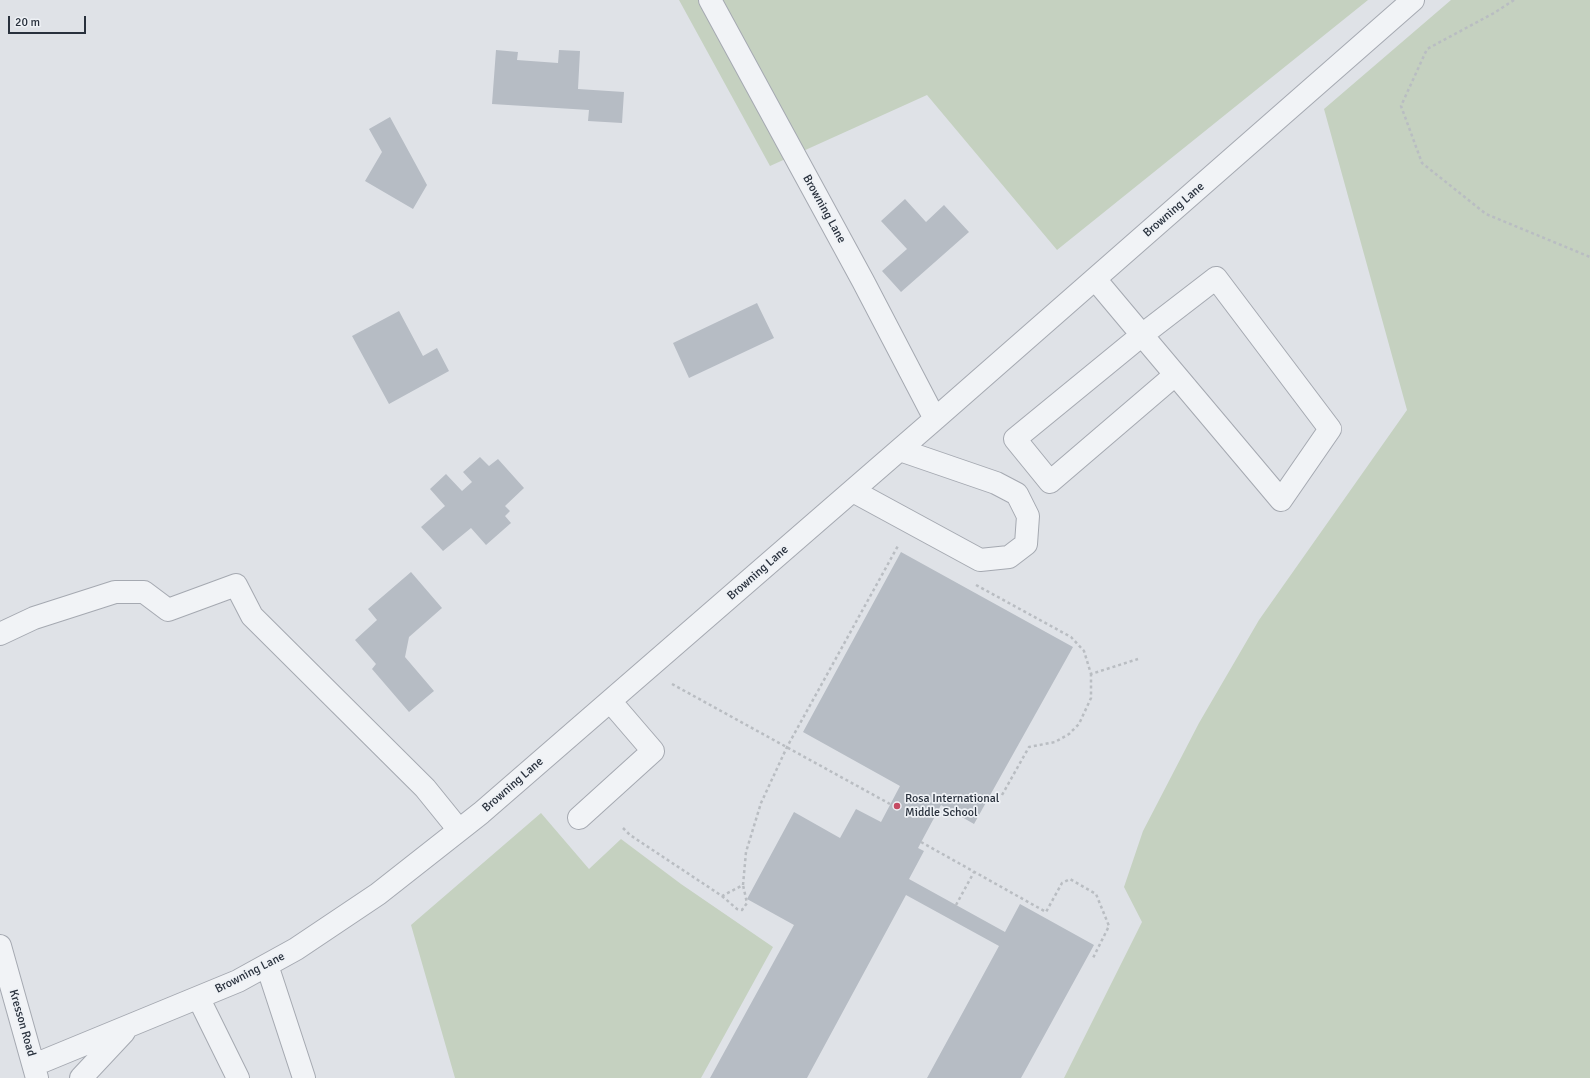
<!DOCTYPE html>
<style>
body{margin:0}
#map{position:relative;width:1590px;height:1078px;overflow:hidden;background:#dfe2e7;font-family:Signika,sans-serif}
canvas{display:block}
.scale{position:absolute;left:8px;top:16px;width:78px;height:18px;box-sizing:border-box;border:2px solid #29313d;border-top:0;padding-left:5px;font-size:12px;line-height:14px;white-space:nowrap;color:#29313d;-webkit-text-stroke:3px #eef1f5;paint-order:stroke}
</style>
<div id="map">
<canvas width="1590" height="1078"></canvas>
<div class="scale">20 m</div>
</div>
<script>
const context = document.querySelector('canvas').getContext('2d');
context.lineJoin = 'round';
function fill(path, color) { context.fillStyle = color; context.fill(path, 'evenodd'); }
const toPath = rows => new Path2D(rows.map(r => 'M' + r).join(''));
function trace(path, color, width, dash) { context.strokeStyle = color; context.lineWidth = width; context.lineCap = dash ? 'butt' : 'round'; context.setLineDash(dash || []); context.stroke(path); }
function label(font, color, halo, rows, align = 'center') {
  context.font = font + ' Signika,sans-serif'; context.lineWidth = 3.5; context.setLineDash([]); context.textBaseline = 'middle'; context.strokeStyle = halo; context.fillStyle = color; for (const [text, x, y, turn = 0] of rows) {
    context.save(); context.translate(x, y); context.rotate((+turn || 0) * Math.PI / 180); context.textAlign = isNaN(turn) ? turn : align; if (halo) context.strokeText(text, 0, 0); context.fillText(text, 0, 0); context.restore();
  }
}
fill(toPath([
 [679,0,1368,0,1057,250,927,95,770,166],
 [1451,0,1590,0,1590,1078,1064,1078,1142,922,1124,887,1143,831,1199,723,1259,620,1407,410,1324,109],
 [541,813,589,869,621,839,681,884,773,947,701,1078,455,1078,411,925]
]), '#c5d1c0');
fill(toPath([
 [496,50,518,52,517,60,558,63,559,50,580,51,578,89,624,92,622,123,588,121,589,110,492,104],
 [390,117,427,185,413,209,365,181,382,152,369,129],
 [905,199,926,222,944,205,969,232,901,292,882,271,907,249,881,221],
 [757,303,774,338,689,378,673,343],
 [399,311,423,356,437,348,449,371,389,404,352,336],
 [480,457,489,466,498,459,524,488,505,506,510,511,505,516,511,523,486,545,471,528,443,551,421,527,445,506,430,489,446,474,462,491,472,482,463,472],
 [901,552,1073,647,974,824,941,805,918,848,924,851,909,879,1005,932,1020,904,1094,945,1021,1078,927,1078,999,946,906,895,807,1078,710,1078,794,925,747,899,794,812,840,838,856,809,881,822,900,786,803,732],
 [411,572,442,608,409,637,405,657,434,691,409,712,372,669,376,664,355,640,377,620,368,609]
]), '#b6bcc4');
const minor = toPath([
 [710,0,863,281,935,419],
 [1095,279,1142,335,1281,500,1330,429,1216,278,1142,335,1015,439,1050,482,1175,375],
 [853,491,980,560,1009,557,1026,544,1028,516,1017,494,996,483,900,450],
 [0,634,34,618,115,592,144,592,168,610,236,585,252,616,425,788,459,830],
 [579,818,653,751,610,701],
 [0,946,37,1078],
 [267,965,304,1078],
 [199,999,238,1078],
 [34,1065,238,981,296,949,378,894,481,813,935,419,1413,0],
 [81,1078,124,1032]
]);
trace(minor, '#a5a9b1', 24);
trace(toPath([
 [1514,0,1494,13,1427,49,1401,106,1422,163,1486,214,1590,257],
 [976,585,1071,637,1084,651,1091,674,1138,659],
 [672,684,890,804],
 [1002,795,1029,747,1055,742,1069,734,1079,724,1091,698,1091,674],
 [623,828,630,835,722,896,743,885,746,852,761,803,787,747,899,544],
 [921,842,1046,912,1062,883,1070,879,1096,894,1109,926,1093,958],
 [722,896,737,909,742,910,747,903,743,885],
 [956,905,974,872]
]), '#b9bdc2', 2.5, [3, 3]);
trace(minor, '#f1f3f6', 22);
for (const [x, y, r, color] of [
 [897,806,4,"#c54b63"]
]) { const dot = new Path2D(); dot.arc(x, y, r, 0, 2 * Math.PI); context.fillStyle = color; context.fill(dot); trace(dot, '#eef1f5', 1.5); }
label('12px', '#29313d', '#eef1f5', [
 ["Browning Lane",824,209,61],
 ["Browning Lane",1174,210,-41],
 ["Browning Lane",758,573,-41],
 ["Browning Lane",513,785,-41],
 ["Browning Lane",250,973,-27],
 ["Kresson Road",22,1023,74]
]);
label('12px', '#29313d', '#eef1f5', [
 ["Rosa International",905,799],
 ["Middle School",905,813]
], 'left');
</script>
